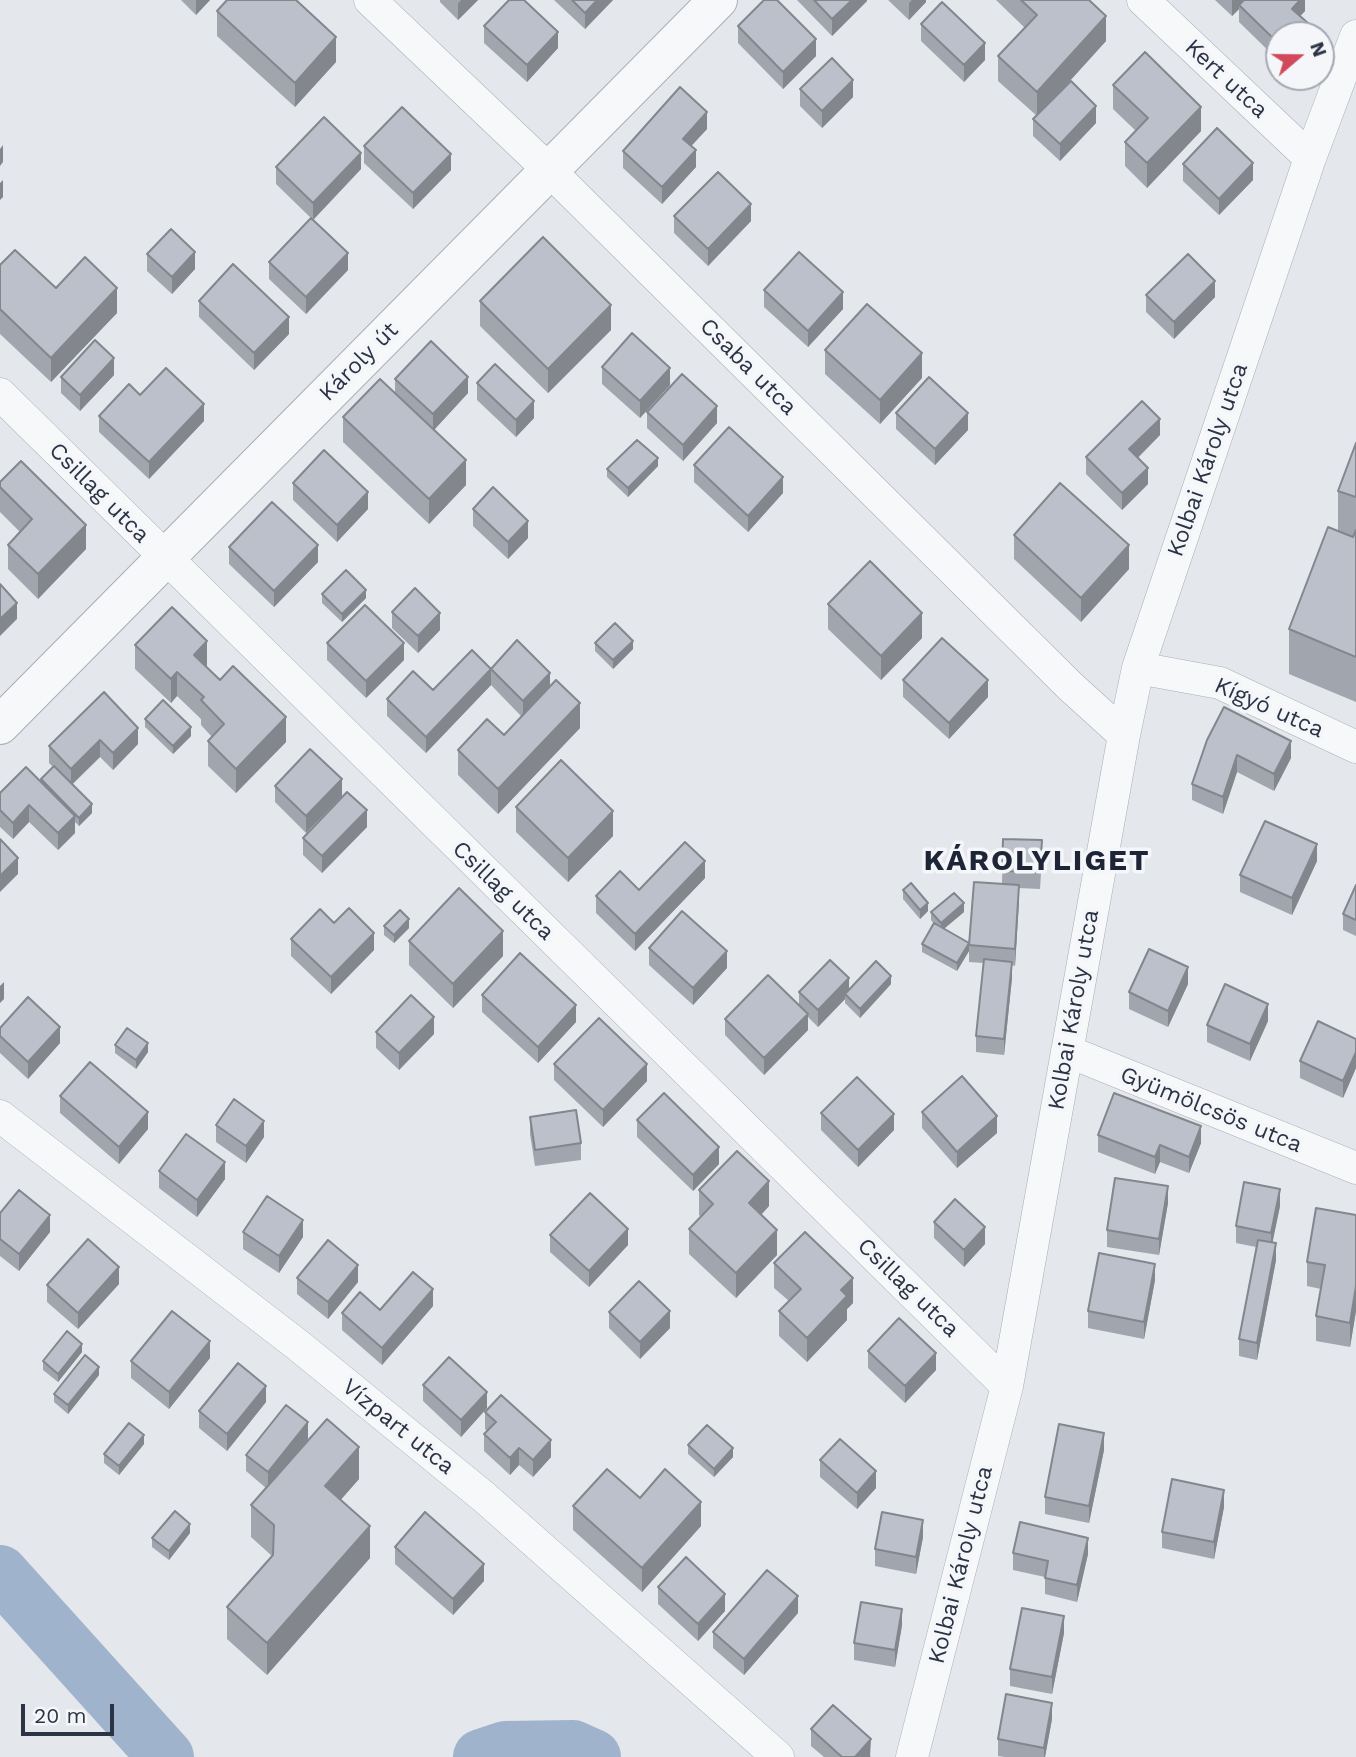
<!DOCTYPE html>
<meta charset="utf-8">
<style>
body{margin:0}
#map{position:relative;width:1356px;height:1757px;overflow:hidden;background:#e4e7ec;font-family:"Work Sans",sans-serif}
canvas{display:block}
.north{position:absolute;left:1265px;top:21px;width:70px;height:70px;box-sizing:border-box;background:#f4f6f9;border:2px solid #a4a8b1;border-radius:50%;rotate:70deg;font-size:19px;font-weight:700;line-height:28px;text-align:center;color:#2b3445}
.north::after{content:'';display:block;margin:auto;width:24px;height:32px;background:#d1495b;clip-path:polygon(50% 0,100% 100%,50% 72%,0 100%)}
.scale{position:absolute;left:21px;top:1704px;width:93px;height:32px;box-sizing:border-box;border:4px solid #2b3445;border-top:0;padding-left:9px;font-size:21px;line-height:24px;white-space:nowrap;color:#2b3445;-webkit-text-stroke:5px #f4f6f9;paint-order:stroke}
</style>
<div id="map">
<canvas width="1356" height="1757"></canvas>
<div class="north">N</div>
<div class="scale">20 m</div>
</div>
<script>
const context = document.querySelector('canvas').getContext('2d');
context.lineJoin = 'round';
const toPath = rows => new Path2D(rows.map(r => 'M' + r).join(''));
function trace(path, color, width, dash) { context.strokeStyle = color; context.lineWidth = width; context.lineCap = dash ? 'butt' : 'round'; context.setLineDash(dash || []); context.stroke(path); }
function fill(path, color) { context.fillStyle = color; context.fill(path, 'evenodd'); }
function label(font, color, halo, rows, align = 'center') {
  context.font = font + ' "Work Sans",sans-serif'; context.lineWidth = 7; context.setLineDash([]); context.textBaseline = 'middle'; context.strokeStyle = halo; context.fillStyle = color; for (const [text, x, y, turn = 0] of rows) {
    context.save(); context.translate(x, y); context.rotate((+turn || 0) * Math.PI / 180); context.textAlign = isNaN(turn) ? turn : align; if (halo) context.strokeText(text, 0, 0); context.fillText(text, 0, 0); context.restore();
  }
}
trace(toPath([
 [0,1573,166,1757],
 [481,1757,505,1749,573,1748,593,1757]
]), '#9fb4cc', 56);
const minor = toPath([
 [370,0,550,171,1071,687,1124,735],
 [1143,0,1310,158],
 [0,394,1007,1386],
 [1138,668,1220,683,1356,747],
 [1067,1051,1356,1168],
 [0,1116,299,1346,484,1497,778,1757],
 [912,1757,1007,1386,1124,735,1138,668,1310,158,1356,36]
]);
const tertiary = toPath([
 [0,725,718,0]
]);
trace(minor, '#a9aeb7', 33);
trace(tertiary, '#a9aeb7', 40);
trace(minor, '#f7f8fa', 32);
trace(tertiary, '#f7f8fa', 38);
fill(toPath([
 [181,0,210,0,196,15],
 [440,0,478,0,458,20,440,2],
 [554,0,613,0,585,29],
 [797,0,867,0,867,1,832,36],
 [888,0,926,0,926,2,909,20],
 [996,0,1089,0,1106,41,1059,93,1096,123,1060,161,1033,136,1033,119,1037,116,998,81,998,56,1025,28],
 [1215,0,1305,0,1305,11,1300,16,1309,35,1279,35,1279,61,1239,22,1239,9,1232,16],
 [217,11,336,62,295,107,217,36],
 [921,24,985,60,964,82,921,41],
 [484,26,558,48,527,82,484,43],
 [738,26,816,56,783,89,738,43],
 [1113,85,1201,131,1147,188,1125,166,1125,142,1136,131,1113,109],
 [800,89,853,97,822,128,800,106],
 [707,129,691,146,696,167,662,204,623,168,623,151],
 [364,146,451,170,413,209,364,163],
 [1183,164,1253,180,1219,215,1183,181],
 [276,167,361,169,313,220,276,184],
 [674,216,751,221,708,266,674,233],
 [147,254,195,269,172,294,147,271],
 [269,262,348,270,306,314,269,279],
 [0,265,117,313,51,382,0,334],
 [764,290,843,309,808,347,764,307],
 [1146,295,1215,297,1174,339,1146,312],
 [199,301,289,334,254,370,199,317],
 [480,301,611,330,548,393,480,326],
 [825,350,922,378,880,424,825,374],
 [602,367,670,385,640,418,602,384],
 [114,375,80,411,61,393,61,377],
 [395,379,468,393,434,430,466,485,429,524,343,442,343,417,395,393],
 [477,383,534,418,516,437,477,400],
 [140,395,204,421,149,479,99,432,99,416],
 [647,412,717,423,683,461,647,428],
 [896,413,968,430,935,465,896,429],
 [1160,435,1138,458,1148,484,1122,510,1086,474,1086,457],
 [1356,443,1356,702,1289,674,1289,629,1338,531,1338,491],
 [694,465,783,493,748,532,694,482],
 [658,466,628,497,607,477,607,469],
 [0,482,86,549,38,599,8,569,8,545,20,532,0,512],
 [293,483,368,509,337,542,293,500],
 [473,509,528,538,508,559,473,526],
 [1014,535,1129,569,1081,622,1014,559],
 [229,547,318,562,274,607,229,564],
 [322,594,366,598,342,622,322,603],
 [828,604,922,638,881,680,828,629],
 [392,612,440,630,418,653,392,628],
 [327,643,404,660,366,698,327,660],
 [595,643,633,649,613,669,595,651],
 [135,645,207,666,206,667,286,742,236,793,208,766,208,741,212,737,201,725,201,719,177,696,171,703,135,669],
 [491,669,550,686,580,728,498,814,458,775,458,750,504,735,522,717,491,685],
 [903,680,988,697,949,739,903,697],
 [491,685,426,753,387,716,387,699,433,690],
 [104,692,138,744,113,770,100,757,73,784,92,813,79,826,75,822,75,833,58,850,29,822,13,839,0,827,0,793,41,782,41,779,53,767,49,763,49,746],
 [145,719,191,736,173,754,145,727],
 [1207,740,1291,758,1274,791,1237,772,1223,814,1192,800,1192,784],
 [275,786,342,796,306,833,275,802],
 [516,807,613,836,568,882,516,832],
 [367,827,322,873,303,855,303,838],
 [1003,839,1042,857,1040,889,1019,888,1015,966,1012,965,1012,978,1004,1055,976,1052,976,1036,984,963,969,962,969,945,1002,884],
 [1317,861,1292,915,1240,892,1240,875],
 [705,878,635,951,596,913,596,896,639,890],
 [1356,885,1356,936,1343,930,1343,914],
 [903,890,928,911,920,919,903,899],
 [931,912,964,912,944,929,969,951,957,971,922,952,922,944,934,924,931,920],
 [334,923,374,950,331,994,291,956,291,939],
 [384,926,409,928,394,943,384,935],
 [409,941,503,956,453,1008,409,965],
 [649,948,727,968,693,1005,649,965],
 [891,984,860,1018,845,1003,845,999,818,1027,808,1017,808,1030,764,1075,725,1035,725,1019,799,1005,799,992,849,990],
 [1188,984,1168,1027,1129,1009,1129,992],
 [482,995,576,1022,538,1063,482,1012],
 [1268,1021,1250,1061,1207,1042,1207,1025],
 [0,1028,60,1043,28,1079,0,1053],
 [376,1032,434,1034,399,1070,376,1048],
 [1356,1039,1356,1068,1343,1098,1300,1078,1300,1061],
 [115,1045,148,1052,136,1069,115,1053],
 [554,1064,647,1081,603,1127,554,1080],
 [60,1096,148,1129,119,1164,60,1113],
 [922,1112,997,1133,957,1168,922,1128],
 [821,1113,894,1130,858,1167,821,1130],
 [530,1117,581,1143,581,1160,535,1166,530,1134],
 [637,1120,719,1164,693,1191,637,1137],
 [216,1125,264,1137,246,1163,216,1142],
 [1098,1135,1201,1143,1189,1173,1160,1162,1155,1174,1098,1152],
 [159,1171,225,1179,197,1217,159,1188],
 [699,1190,769,1206,761,1215,777,1255,736,1298,689,1254,689,1229,701,1217,699,1215],
 [1168,1203,1159,1255,1107,1247,1107,1230],
 [1280,1206,1272,1242,1276,1260,1257,1360,1239,1356,1239,1339,1256,1247,1236,1243,1236,1226],
 [0,1213,50,1232,19,1271,0,1256],
 [1356,1215,1356,1311,1350,1347,1316,1341,1316,1316,1321,1289,1307,1286,1307,1262],
 [934,1222,985,1244,964,1267,934,1238],
 [243,1232,303,1237,279,1273,243,1249],
 [550,1235,628,1245,589,1287,550,1252],
 [774,1263,853,1303,847,1309,847,1320,807,1362,779,1336,779,1311,789,1301,774,1288],
 [297,1278,358,1282,328,1319,297,1294],
 [1155,1280,1144,1339,1088,1328,1088,1311],
 [119,1284,78,1329,47,1302,47,1285],
 [433,1306,382,1365,342,1330,342,1313],
 [609,1312,670,1328,640,1359,609,1328],
 [868,1351,936,1370,905,1403,868,1368],
 [82,1352,58,1382,43,1370,43,1361],
 [210,1358,169,1409,131,1378,131,1361],
 [99,1375,68,1414,54,1402,54,1394],
 [423,1385,487,1408,461,1437,423,1401],
 [266,1402,227,1451,199,1428,199,1411],
 [485,1412,551,1457,533,1477,519,1465,510,1475,484,1451,484,1434,487,1431,485,1429],
 [308,1439,293,1458,359,1479,340,1500,370,1558,267,1675,227,1639,227,1607,272,1556,251,1537,251,1505,266,1488,246,1471,246,1455],
 [144,1444,119,1475,104,1463,104,1454],
 [688,1445,733,1457,714,1477,688,1454],
 [1104,1450,1089,1523,1045,1514,1045,1497],
 [820,1460,876,1488,857,1509,820,1477],
 [640,1498,701,1526,642,1592,573,1530,573,1506],
 [1224,1507,1214,1559,1162,1548,1162,1532],
 [190,1533,169,1560,152,1547,152,1538],
 [923,1537,916,1574,875,1566,875,1549],
 [395,1547,484,1581,453,1615,395,1564],
 [1013,1553,1088,1554,1077,1602,1045,1594,1045,1577,1013,1570],
 [658,1587,725,1611,698,1641,658,1604],
 [798,1613,744,1675,713,1648,713,1632],
 [902,1625,895,1667,854,1660,854,1643],
 [1064,1633,1052,1694,1010,1686,1010,1669],
 [1052,1719,1045,1757,1005,1757,998,1756,998,1739],
 [811,1729,871,1756,870,1757,824,1757,811,1746]
]), '#a1a5ae');
fill(toPath([
 [196,0,210,0,196,15],
 [461,0,478,0,458,20,458,4],
 [597,0,613,0,585,29,585,13],
 [852,0,867,0,867,1,832,36,832,19],
 [912,0,926,0,926,2,909,20,909,3],
 [1232,0,1247,0,1239,5,1239,9,1232,16],
 [1300,0,1305,0,1305,11,1292,25,1292,9],
 [1106,16,1106,41,1037,117,1037,92],
 [1309,24,1309,35,1299,35],
 [558,32,558,48,527,82,527,65],
 [336,37,336,62,295,107,295,83],
 [816,39,816,56,783,89,783,72],
 [985,43,985,60,964,82,964,65],
 [853,80,853,97,822,128,822,111],
 [1096,106,1096,123,1060,161,1060,144],
 [1201,107,1201,131,1147,188,1147,163],
 [707,112,707,129,683,155,683,139],
 [3,145,3,162,0,166,0,149],
 [696,150,696,167,662,204,662,187],
 [361,153,361,169,313,220,313,203],
 [451,154,451,170,413,209,413,193],
 [1253,163,1253,180,1219,215,1219,199],
 [3,180,3,197,0,200,0,183],
 [751,204,751,221,708,266,708,249],
 [195,252,195,269,172,294,172,277],
 [348,253,348,270,306,314,306,297],
 [1215,281,1215,297,1174,339,1174,322],
 [117,288,117,313,51,382,51,358],
 [843,292,843,309,808,347,808,331],
 [611,305,611,330,548,393,548,369],
 [289,317,289,334,254,370,254,353],
 [922,353,922,378,880,424,880,400],
 [114,358,114,375,80,411,80,395],
 [670,368,670,385,640,418,640,401],
 [468,377,468,393,433,431,433,414],
 [534,401,534,418,516,437,516,420],
 [204,404,204,421,149,479,149,462],
 [717,406,717,423,683,461,683,445],
 [968,413,968,430,935,465,935,449],
 [1160,419,1160,435,1129,466,1129,449],
 [658,458,658,466,628,497,628,488],
 [466,460,466,485,429,524,429,499],
 [1148,468,1148,484,1122,510,1122,493],
 [783,477,783,493,748,532,748,516],
 [368,492,368,509,337,542,337,525],
 [528,521,528,538,508,559,508,542],
 [86,525,86,549,38,599,38,574],
 [318,545,318,562,274,607,274,591],
 [1129,545,1129,569,1081,622,1081,598],
 [366,590,366,598,342,622,342,614],
 [17,603,17,619,0,636,0,619],
 [440,613,440,630,418,653,418,636],
 [922,613,922,638,881,680,881,656],
 [207,641,207,666,194,679,194,655],
 [633,641,633,649,613,669,613,660],
 [404,643,404,660,366,698,366,681],
 [491,669,491,685,426,753,426,737],
 [177,672,177,696,171,703,171,679],
 [550,673,550,690,523,718,523,701],
 [988,680,988,697,949,739,949,723],
 [580,703,580,728,498,814,498,789],
 [286,717,286,742,236,793,236,769],
 [191,727,191,736,173,754,173,746],
 [138,728,138,744,113,770,113,753],
 [100,740,100,757,71,785,71,769],
 [1291,741,1291,758,1274,791,1274,774],
 [1237,755,1237,772,1223,814,1223,797],
 [342,779,342,796,306,833,306,816],
 [92,804,92,813,79,826,79,818],
 [29,805,29,822,13,839,13,823],
 [367,810,367,827,322,873,322,856],
 [613,811,613,836,568,882,568,858],
 [75,816,75,833,58,850,58,833],
 [1317,844,1317,861,1292,915,1292,898],
 [18,858,18,874,0,892,0,876],
 [705,861,705,878,635,951,635,934],
 [1019,885,1019,902,1015,966,1015,949],
 [928,903,928,911,920,919,920,910],
 [964,903,964,912,941,931,941,923],
 [409,919,409,928,394,943,394,935],
 [503,931,503,956,453,1008,453,984],
 [374,933,374,950,331,994,331,977],
 [969,943,969,951,957,971,957,963],
 [727,951,727,968,693,1005,693,988],
 [1012,962,1012,978,1004,1055,1004,1039],
 [1188,967,1188,984,1168,1027,1168,1011],
 [891,976,891,984,860,1018,860,1009],
 [849,978,849,995,845,994,845,999,818,1027,818,1010],
 [4,982,4,999,0,1003,0,986],
 [1268,1004,1268,1021,1250,1061,1250,1044],
 [576,1005,576,1022,538,1063,538,1047],
 [808,1014,808,1030,764,1075,764,1058],
 [434,1017,434,1034,399,1070,399,1053],
 [60,1027,60,1043,28,1079,28,1062],
 [148,1043,148,1052,136,1069,136,1060],
 [1356,1052,1356,1068,1343,1098,1343,1081],
 [647,1064,647,1081,603,1127,603,1110],
 [148,1112,148,1129,119,1164,119,1147],
 [894,1114,894,1130,858,1167,858,1150],
 [997,1116,997,1133,957,1168,957,1152],
 [264,1121,264,1137,246,1163,246,1146],
 [1201,1126,1201,1143,1189,1173,1189,1157],
 [1160,1145,1160,1162,1155,1174,1155,1157],
 [719,1147,719,1164,693,1191,693,1175],
 [225,1162,225,1179,197,1217,197,1200],
 [769,1181,769,1206,749,1228,749,1203],
 [1168,1186,1168,1203,1159,1255,1159,1239],
 [1280,1189,1280,1206,1271,1250,1271,1233],
 [50,1215,50,1232,19,1271,19,1254],
 [303,1220,303,1237,279,1273,279,1256],
 [985,1227,985,1244,964,1267,964,1250],
 [628,1229,628,1245,589,1287,589,1271],
 [777,1230,777,1255,736,1298,736,1273],
 [1276,1243,1276,1260,1257,1360,1257,1343],
 [1155,1264,1155,1280,1144,1339,1144,1322],
 [358,1265,358,1282,328,1319,328,1302],
 [119,1267,119,1284,78,1329,78,1313],
 [853,1278,853,1303,847,1309,847,1320,807,1362,807,1338,841,1290],
 [1356,1286,1356,1311,1350,1347,1350,1323],
 [433,1289,433,1306,382,1365,382,1348],
 [670,1311,670,1328,640,1359,640,1342],
 [210,1341,210,1358,169,1409,169,1392],
 [82,1344,82,1352,58,1382,58,1374],
 [936,1353,936,1370,905,1403,905,1386],
 [99,1367,99,1375,68,1414,68,1405],
 [266,1386,266,1402,227,1451,227,1434],
 [487,1392,487,1408,461,1437,461,1420],
 [308,1422,308,1439,268,1489,268,1472],
 [1104,1433,1104,1450,1089,1523,1089,1506],
 [144,1435,144,1444,119,1475,119,1466],
 [551,1440,551,1457,533,1477,533,1460],
 [359,1447,359,1479,325,1518,325,1486],
 [519,1448,519,1465,510,1475,510,1458],
 [733,1448,733,1457,714,1477,714,1469],
 [876,1471,876,1488,857,1509,857,1493],
 [1224,1490,1224,1507,1214,1559,1214,1542],
 [701,1502,701,1526,642,1592,642,1568],
 [923,1520,923,1537,916,1574,916,1557],
 [190,1524,190,1533,169,1560,169,1551],
 [370,1526,370,1558,267,1675,267,1643],
 [1088,1538,1088,1554,1077,1602,1077,1585],
 [484,1564,484,1581,453,1615,453,1599],
 [725,1594,725,1611,698,1641,698,1624],
 [798,1596,798,1613,744,1675,744,1659],
 [902,1609,902,1625,895,1667,895,1650],
 [1064,1616,1064,1633,1052,1694,1052,1677],
 [1052,1703,1052,1719,1045,1757,1044,1757,1044,1748],
 [871,1739,870,1757,855,1757]
]), '#83868d');
const building = toPath([
 [227,0,296,0,336,37,295,83,217,11,227,0],
 [509,0,524,0,558,32,527,65,484,26,509,0],
 [572,0,597,0,585,13,572,0],
 [764,0,777,0,816,39,783,72,738,26,764,0],
 [814,0,852,0,832,19,814,0],
 [1021,0,1089,0,1106,16,1037,92,998,56,1037,15,1021,0],
 [1244,0,1300,0,1292,9,1309,24,1299,35,1279,35,1279,44,1239,5,1244,0],
 [942,2,985,43,964,65,921,24,942,2],
 [1145,52,1201,107,1147,163,1125,142,1148,118,1113,85,1145,52],
 [832,58,853,80,822,111,800,89,832,58],
 [1071,81,1096,106,1060,144,1033,119,1071,81],
 [680,87,707,112,683,139,696,150,662,187,623,151,680,87],
 [402,107,451,154,413,193,364,146,402,107],
 [324,117,361,153,313,203,276,167,324,117],
 [1217,128,1253,163,1219,199,1183,164,1217,128],
 [718,172,751,204,708,249,674,216,718,172],
 [311,218,348,253,306,297,269,262,311,218],
 [171,229,195,252,172,277,147,254,171,229],
 [543,237,611,305,548,369,480,301,543,237],
 [15,250,56,288,85,257,117,288,51,358,0,309,0,265,15,250],
 [799,252,843,292,808,331,764,290,799,252],
 [1188,254,1215,281,1174,322,1146,295,1188,254],
 [233,264,289,317,254,353,199,301,233,264],
 [867,304,922,353,880,400,825,350,867,304],
 [632,333,670,368,640,401,602,367,632,333],
 [95,340,114,358,80,395,61,377,95,340],
 [431,341,468,377,433,414,395,379,431,341],
 [495,364,534,401,516,420,477,383,495,364],
 [166,368,204,404,149,462,99,416,129,384,140,395,166,368],
 [682,374,717,406,683,445,647,412,682,374],
 [929,377,968,413,935,449,896,413,929,377],
 [380,379,466,460,429,499,343,417,380,379],
 [1142,401,1160,419,1129,449,1148,468,1122,493,1086,457,1142,401],
 [729,427,783,477,748,516,694,465,729,427],
 [637,440,658,458,628,488,607,469,637,440],
 [1356,443,1356,497,1338,491,1356,443],
 [324,450,368,492,337,525,293,483,324,450],
 [21,461,86,525,38,574,8,545,32,519,0,487,0,482,21,461],
 [1060,483,1129,545,1081,598,1014,535,1060,483],
 [493,487,528,521,508,542,473,509,493,487],
 [272,502,318,545,274,591,229,547,272,502],
 [1328,527,1353,537,1356,530,1356,657,1289,629,1328,527],
 [870,561,922,613,881,656,828,604,870,561],
 [346,570,366,590,342,614,322,594,346,570],
 [0,584,17,603,0,619,0,584],
 [415,588,440,613,418,636,392,612,415,588],
 [365,605,404,643,366,681,327,643,365,605],
 [172,607,207,641,194,655,220,680,233,666,286,717,236,769,208,741,224,724,201,700,204,697,177,672,171,679,135,645,172,607],
 [615,623,633,641,613,660,595,643,615,623],
 [942,638,988,680,949,723,903,680,942,638],
 [517,640,550,673,523,701,491,669,517,640],
 [472,650,491,669,426,737,387,699,413,671,433,690,472,650],
 [556,680,580,703,498,789,458,750,487,719,504,735,556,680],
 [104,692,138,728,113,753,100,740,71,769,49,746,104,692],
 [163,700,191,727,173,746,145,719,163,700],
 [1224,707,1291,741,1274,774,1237,755,1223,797,1192,784,1207,740,1224,707],
 [310,749,342,779,306,816,275,786,310,749],
 [561,760,613,811,568,858,516,807,561,760],
 [54,766,92,804,79,818,41,779,54,766],
 [26,767,75,816,58,833,29,805,13,823,0,810,0,793,26,767],
 [347,792,367,810,322,856,303,838,347,792],
 [1265,821,1317,844,1292,898,1240,875,1265,821],
 [0,839,18,858,0,876,0,839],
 [1003,839,1042,840,1040,872,1002,871,1003,839],
 [685,842,705,861,635,934,596,896,620,871,639,890,685,842],
 [974,882,1019,885,1015,949,969,945,974,882],
 [911,883,928,903,920,910,903,890,911,883],
 [1356,885,1356,920,1343,914,1356,885],
 [459,888,503,931,453,984,409,941,459,888],
 [954,893,964,903,941,923,931,912,954,893],
 [349,908,374,933,331,977,291,939,320,909,334,923,349,908],
 [400,910,409,919,394,935,384,926,400,910],
 [682,911,727,951,693,988,649,948,682,911],
 [934,923,969,943,957,963,922,944,934,923],
 [1149,949,1188,967,1168,1011,1129,992,1149,949],
 [520,953,576,1005,538,1047,482,995,520,953],
 [984,959,1012,962,1004,1039,976,1036,984,959],
 [830,960,849,978,818,1010,799,992,830,960],
 [876,961,891,976,860,1009,845,994,876,961],
 [768,975,808,1014,764,1058,725,1019,768,975],
 [1225,984,1268,1004,1250,1044,1207,1025,1225,984],
 [411,995,434,1017,399,1053,376,1032,411,995],
 [28,997,60,1027,28,1062,0,1036,0,1028,28,997],
 [599,1018,647,1064,603,1110,554,1064,599,1018],
 [1318,1021,1356,1039,1356,1052,1343,1081,1300,1061,1318,1021],
 [127,1028,148,1043,136,1060,115,1045,127,1028],
 [90,1062,148,1112,119,1147,60,1096,90,1062],
 [962,1076,997,1116,957,1152,922,1112,962,1076],
 [857,1077,894,1114,858,1150,821,1113,857,1077],
 [664,1093,719,1147,693,1175,637,1120,664,1093],
 [1114,1093,1201,1126,1189,1157,1160,1145,1155,1157,1098,1135,1114,1093],
 [234,1099,264,1121,246,1146,216,1125,234,1099],
 [576,1110,581,1143,535,1150,530,1117,576,1110],
 [186,1134,225,1162,197,1200,159,1171,186,1134],
 [737,1151,769,1181,749,1203,777,1230,736,1273,689,1229,713,1204,699,1190,737,1151],
 [1115,1178,1168,1186,1159,1239,1107,1230,1115,1178],
 [1244,1182,1280,1189,1271,1233,1236,1226,1244,1182],
 [19,1190,50,1215,19,1254,0,1239,0,1213,19,1190],
 [590,1193,628,1229,589,1271,550,1235,590,1193],
 [267,1196,303,1220,279,1256,243,1232,267,1196],
 [955,1199,985,1227,964,1250,934,1222,955,1199],
 [1316,1208,1356,1215,1356,1286,1350,1323,1316,1316,1325,1265,1307,1262,1316,1208],
 [805,1232,853,1278,841,1290,847,1296,807,1338,779,1311,801,1289,774,1263,805,1232],
 [88,1239,119,1267,78,1313,47,1285,88,1239],
 [328,1240,358,1265,328,1302,297,1278,328,1240],
 [1258,1240,1276,1243,1257,1343,1239,1339,1258,1240],
 [1099,1253,1155,1264,1144,1322,1088,1311,1099,1253],
 [413,1272,433,1289,382,1348,342,1313,360,1292,380,1310,413,1272],
 [639,1281,670,1311,640,1342,609,1312,639,1281],
 [172,1311,210,1341,169,1392,131,1361,172,1311],
 [899,1318,936,1353,905,1386,868,1351,899,1318],
 [67,1331,82,1344,58,1374,43,1361,67,1331],
 [85,1355,99,1367,68,1405,54,1394,85,1355],
 [449,1357,487,1392,461,1420,423,1385,449,1357],
 [238,1363,266,1386,227,1434,199,1411,238,1363],
 [501,1395,551,1440,533,1460,519,1448,510,1458,484,1434,496,1422,485,1412,501,1395],
 [286,1405,308,1422,268,1472,246,1455,286,1405],
 [327,1419,359,1447,325,1486,370,1526,267,1643,227,1607,273,1555,274,1525,251,1505,327,1419],
 [129,1423,144,1435,119,1466,104,1454,129,1423],
 [1059,1424,1104,1433,1089,1506,1045,1497,1059,1424],
 [707,1425,733,1448,714,1469,688,1445,707,1425],
 [840,1439,876,1471,857,1493,820,1460,840,1439],
 [607,1469,640,1498,665,1469,701,1502,642,1568,573,1506,607,1469],
 [1172,1479,1224,1490,1214,1542,1162,1532,1172,1479],
 [175,1511,190,1524,169,1551,152,1538,175,1511],
 [425,1512,484,1564,453,1599,395,1547,425,1512],
 [882,1512,923,1520,916,1557,875,1549,882,1512],
 [1020,1522,1088,1538,1077,1585,1045,1578,1048,1561,1013,1553,1020,1522],
 [686,1557,725,1594,698,1624,658,1587,686,1557],
 [767,1570,798,1596,744,1659,713,1632,767,1570],
 [861,1602,902,1609,895,1650,854,1643,861,1602],
 [1022,1608,1064,1616,1052,1677,1010,1669,1022,1608],
 [1006,1694,1052,1703,1044,1748,998,1739,1006,1694],
 [833,1705,871,1739,855,1757,842,1757,811,1729,833,1705]
]);
fill(building, '#bbc0ca');
trace(building, '#83868d', 2);
label('23px', '#2b3445', '#f4f6f9', [
 ["Kert utca",1226,79,43],
 ["Károly út",359,362,-45],
 ["Csaba utca",748,367,45],
 ["Kolbai Károly utca",1208,460,-71],
 ["Csillag utca",99,493,45],
 ["Kígyó utca",1269,708,24],
 ["Csillag utca",503,891,44],
 ["Kolbai Károly utca",1074,1010,-80],
 ["Gyümölcsös utca",1211,1110,22],
 ["Csillag utca",908,1288,44],
 ["Vízpart utca",398,1427,39],
 ["Kolbai Károly utca",961,1565,-76]
]);
context.letterSpacing = '2px';
label('bold 30px', '#1d2536', '#f4f6f9', [
 ["KÁROLYLIGET",1037,861]
]);
context.letterSpacing = '0px';
</script>
